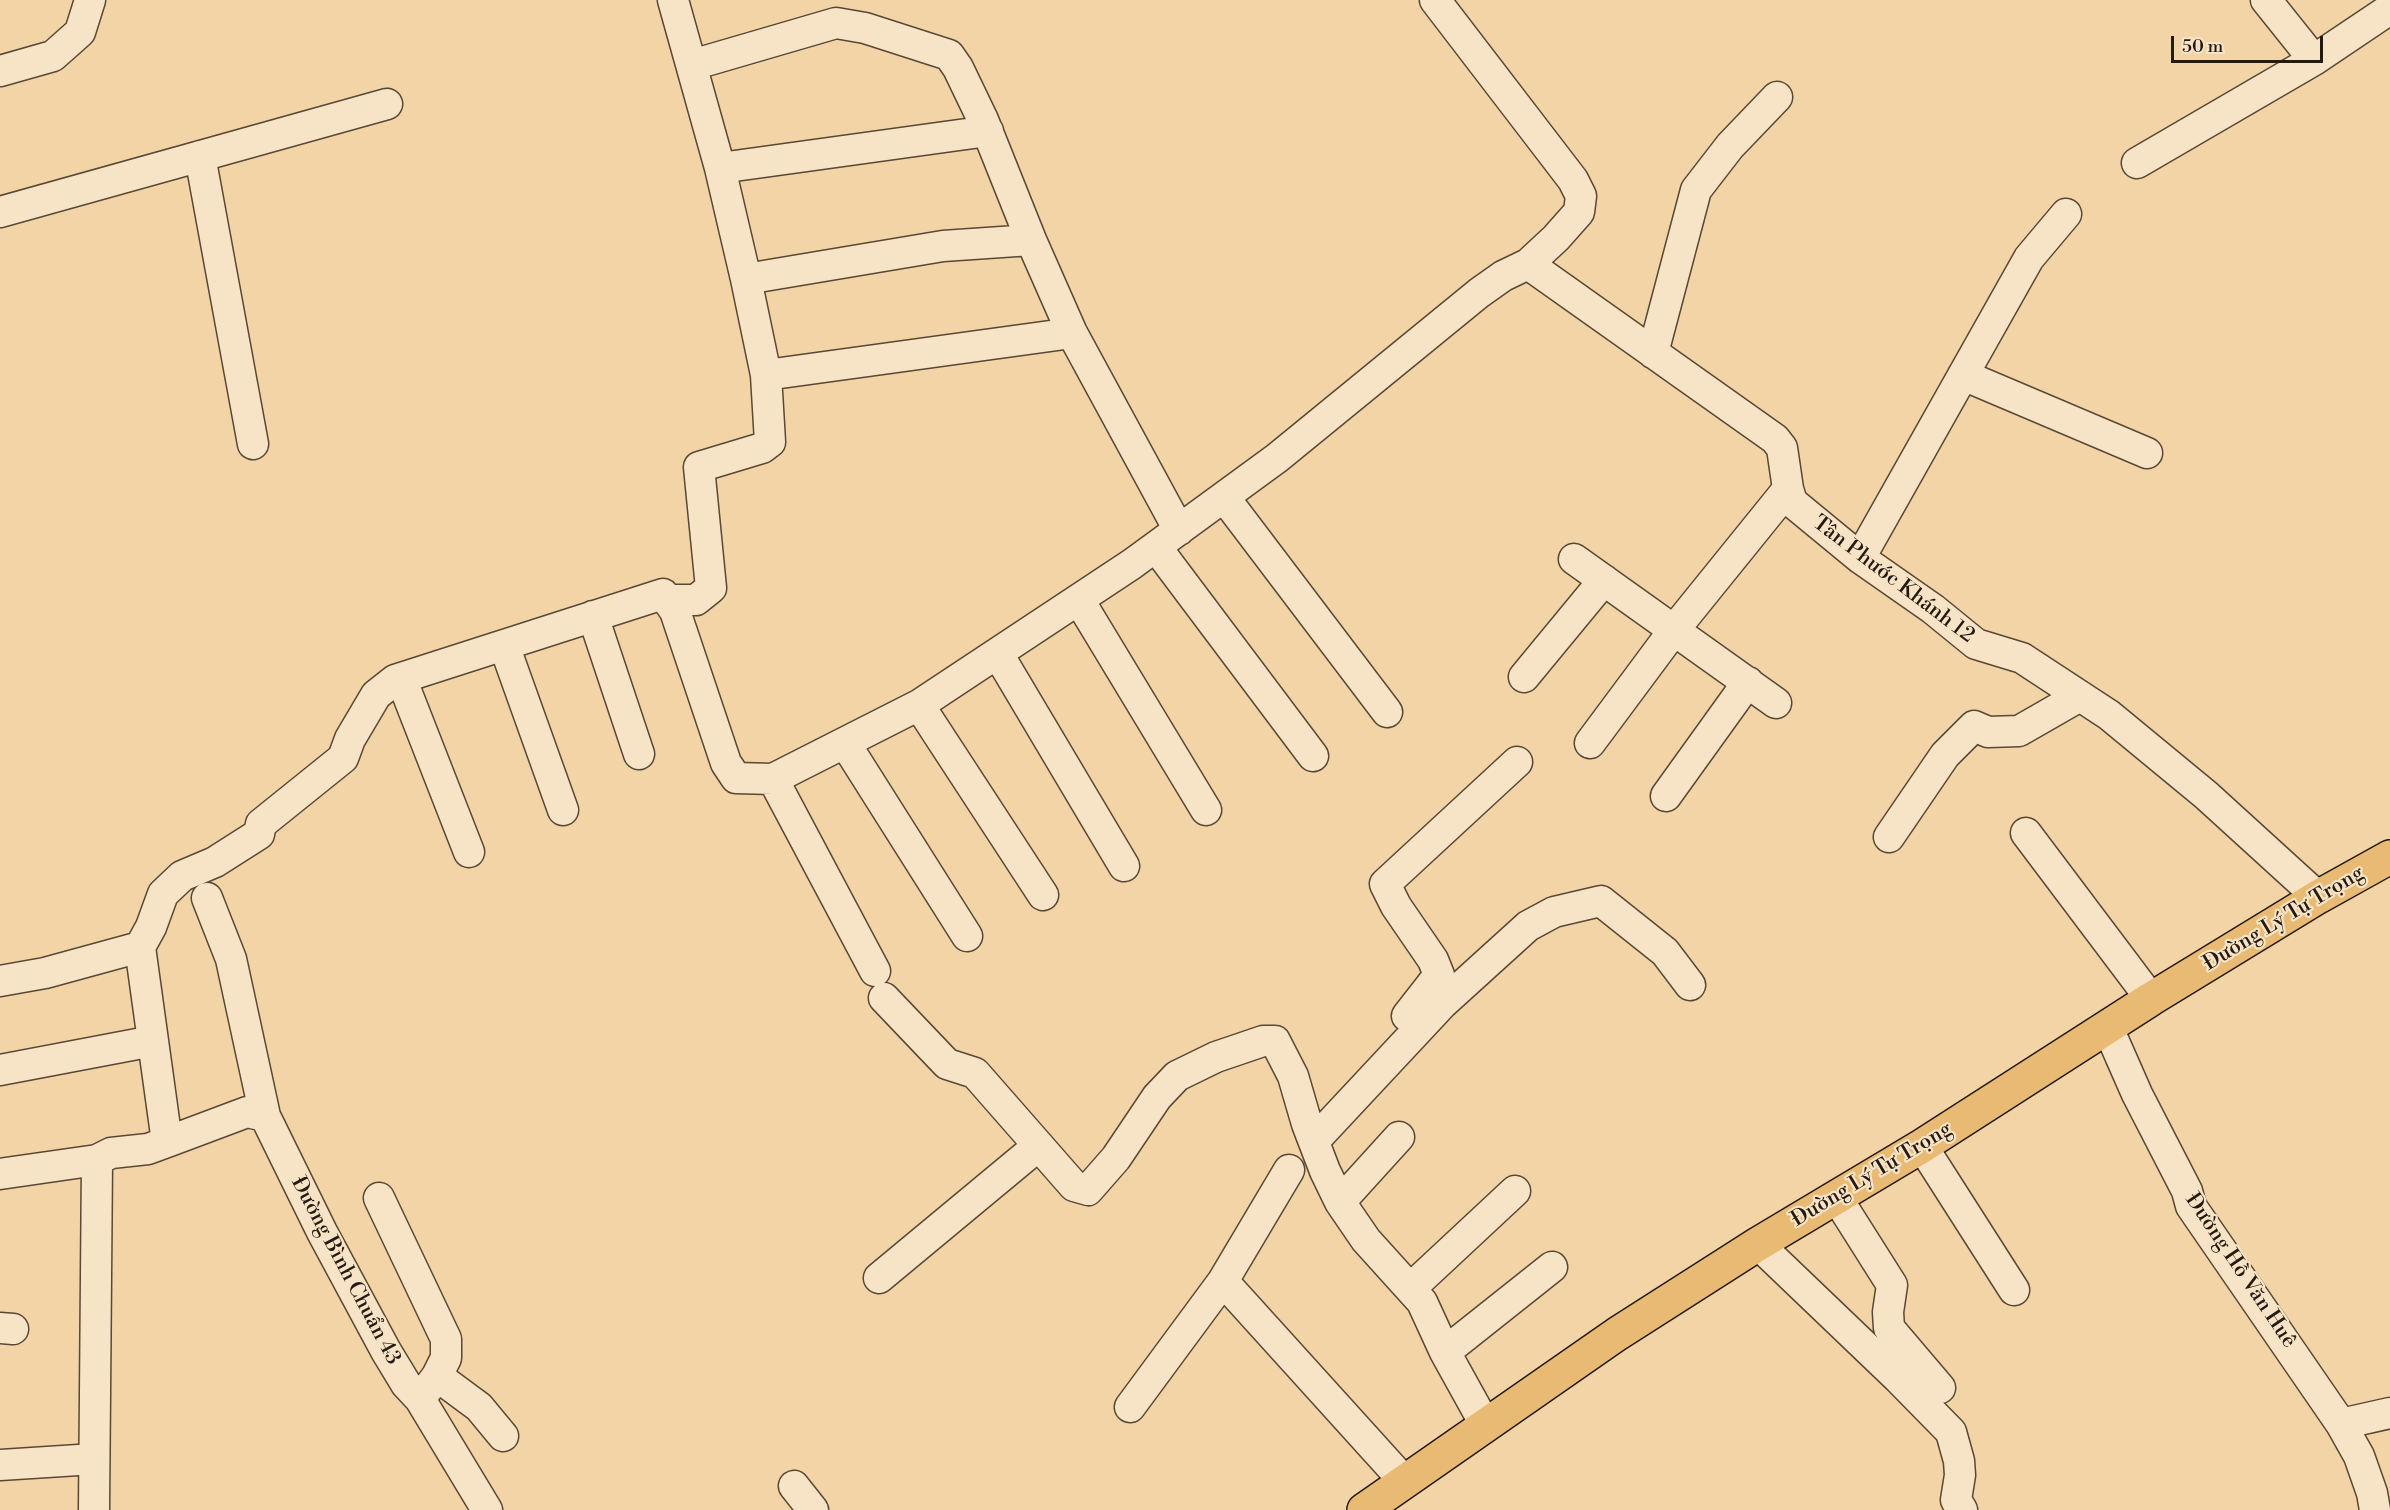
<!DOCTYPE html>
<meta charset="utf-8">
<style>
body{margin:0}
#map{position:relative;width:2390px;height:1510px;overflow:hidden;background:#f2d4a6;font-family:"Libre Bodoni",serif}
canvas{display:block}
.scale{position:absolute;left:2171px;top:36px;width:152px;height:27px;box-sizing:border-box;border:3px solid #241a11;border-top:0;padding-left:8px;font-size:18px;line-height:21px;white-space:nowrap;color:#241a11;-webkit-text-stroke:4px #f7e3c5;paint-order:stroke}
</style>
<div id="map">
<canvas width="2390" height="1510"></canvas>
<div class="scale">50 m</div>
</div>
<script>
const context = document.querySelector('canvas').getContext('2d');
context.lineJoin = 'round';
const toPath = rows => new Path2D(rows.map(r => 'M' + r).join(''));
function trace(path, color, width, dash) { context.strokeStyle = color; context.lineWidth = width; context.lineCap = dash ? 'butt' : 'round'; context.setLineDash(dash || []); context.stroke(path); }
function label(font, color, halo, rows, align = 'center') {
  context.font = font + ' "Libre Bodoni",serif'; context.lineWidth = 4.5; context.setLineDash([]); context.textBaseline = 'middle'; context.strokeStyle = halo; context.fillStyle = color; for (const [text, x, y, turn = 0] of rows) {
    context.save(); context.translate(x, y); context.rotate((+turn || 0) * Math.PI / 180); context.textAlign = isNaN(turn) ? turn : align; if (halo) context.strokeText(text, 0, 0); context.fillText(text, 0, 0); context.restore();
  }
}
const minor = toPath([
 [673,0,720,168,746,279],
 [2266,0,2314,60],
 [692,65,836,23,865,28,949,55,958,68,983,120,1031,240,1072,333,1179,530],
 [0,71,53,56,80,32,90,0],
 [200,156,253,444],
 [2137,163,2314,60,2390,9],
 [720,168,988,131],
 [0,212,387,104],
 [1528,264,1775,439,1782,448,1788,489,1792,502,1860,558,1933,609,1976,644,2022,658,2109,715,2206,795,2318,897],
 [1653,353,1696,190,1730,146,1777,97],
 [766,375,1072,333],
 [1963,375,2147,453],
 [1224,497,1387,712],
 [1156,547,1313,756],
 [1860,558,2029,258,2066,214],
 [1574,559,1776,703],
 [669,600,696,600,711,588,699,467,762,448,770,442,766,375,746,279,943,246,1031,240],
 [1079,600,1206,810],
 [593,616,639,754],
 [504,645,563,810],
 [998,654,1124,866],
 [1524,677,1604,580],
 [401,678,469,852],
 [919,705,1043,895],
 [845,743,967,936],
 [1590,743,1674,630,1788,489],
 [773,779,875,971],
 [1666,796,1748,682],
 [2026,833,2151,999],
 [1889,837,1945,755,1974,726,1988,732,2019,731,2080,696],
 [207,898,231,959,265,1116],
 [0,981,45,973,140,947,151,927,163,894,182,876,215,862,259,834,261,824,343,758,350,739,376,695,395,680,663,594,675,611,726,763,736,778,773,779,919,705,1132,564,1277,458,1479,293,1503,276,1528,264,1556,238,1579,212,1581,196,1573,180,1435,0],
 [884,998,947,1064,975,1073,1074,1186,1088,1190,1116,1158,1157,1097,1177,1076,1216,1057,1263,1041,1275,1041,1293,1076,1307,1124,1325,1171,1340,1202,1366,1240,1422,1302,1445,1352,1486,1426],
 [1407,1016,1439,975,1433,960,1396,906,1385,884,1517,762],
 [2108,1028,2137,1094,2187,1191,2191,1206,2341,1424,2359,1456,2372,1493,2375,1510],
 [0,1070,153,1041],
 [1314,1141,1442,1004,1528,926,1554,912,1601,901,1665,952,1690,985],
 [167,1142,247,1112,265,1116,322,1232,386,1351,406,1384,420,1399,487,1510],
 [1922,1146,2014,1290],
 [0,1174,97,1160],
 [379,1198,446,1339,446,1358,437,1376,420,1399],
 [1837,1198,1892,1285,1888,1312,1889,1328,1940,1388],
 [1340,1202,1399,1137],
 [1758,1244,1898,1378,1951,1432,1959,1461,1960,1475,1956,1500,1962,1510],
 [879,1278,1038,1146],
 [1223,1281,1404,1481],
 [1411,1288,1515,1191],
 [0,1328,13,1329],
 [1445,1352,1552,1267],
 [437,1376,479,1407,503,1436],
 [1130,1407,1223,1281,1289,1170],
 [2341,1424,2390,1413],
 [0,1465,94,1459],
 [794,1486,813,1510],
 [94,1510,97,1160,111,1153,148,1149,167,1142,140,947]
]);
const major = toPath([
 [1364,1510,1617,1334,1758,1244,1922,1146,2151,999,2318,897,2390,857]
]);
trace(minor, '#584836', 33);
trace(major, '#241a11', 36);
trace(minor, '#f7e3c5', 30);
trace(major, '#e9ba73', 33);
label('21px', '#241a11', '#f7e3c5', [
 ["Tân Phước Khánh 12",1893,580,37],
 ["Đường Lý Tự Trọng",2284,919,-31],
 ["Đường Lý Tự Trọng",1872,1175,-31],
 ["Đường Bình Chuẩn 43",345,1271,62],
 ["Đường Hồ Văn Huê",2240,1271,56]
]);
</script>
